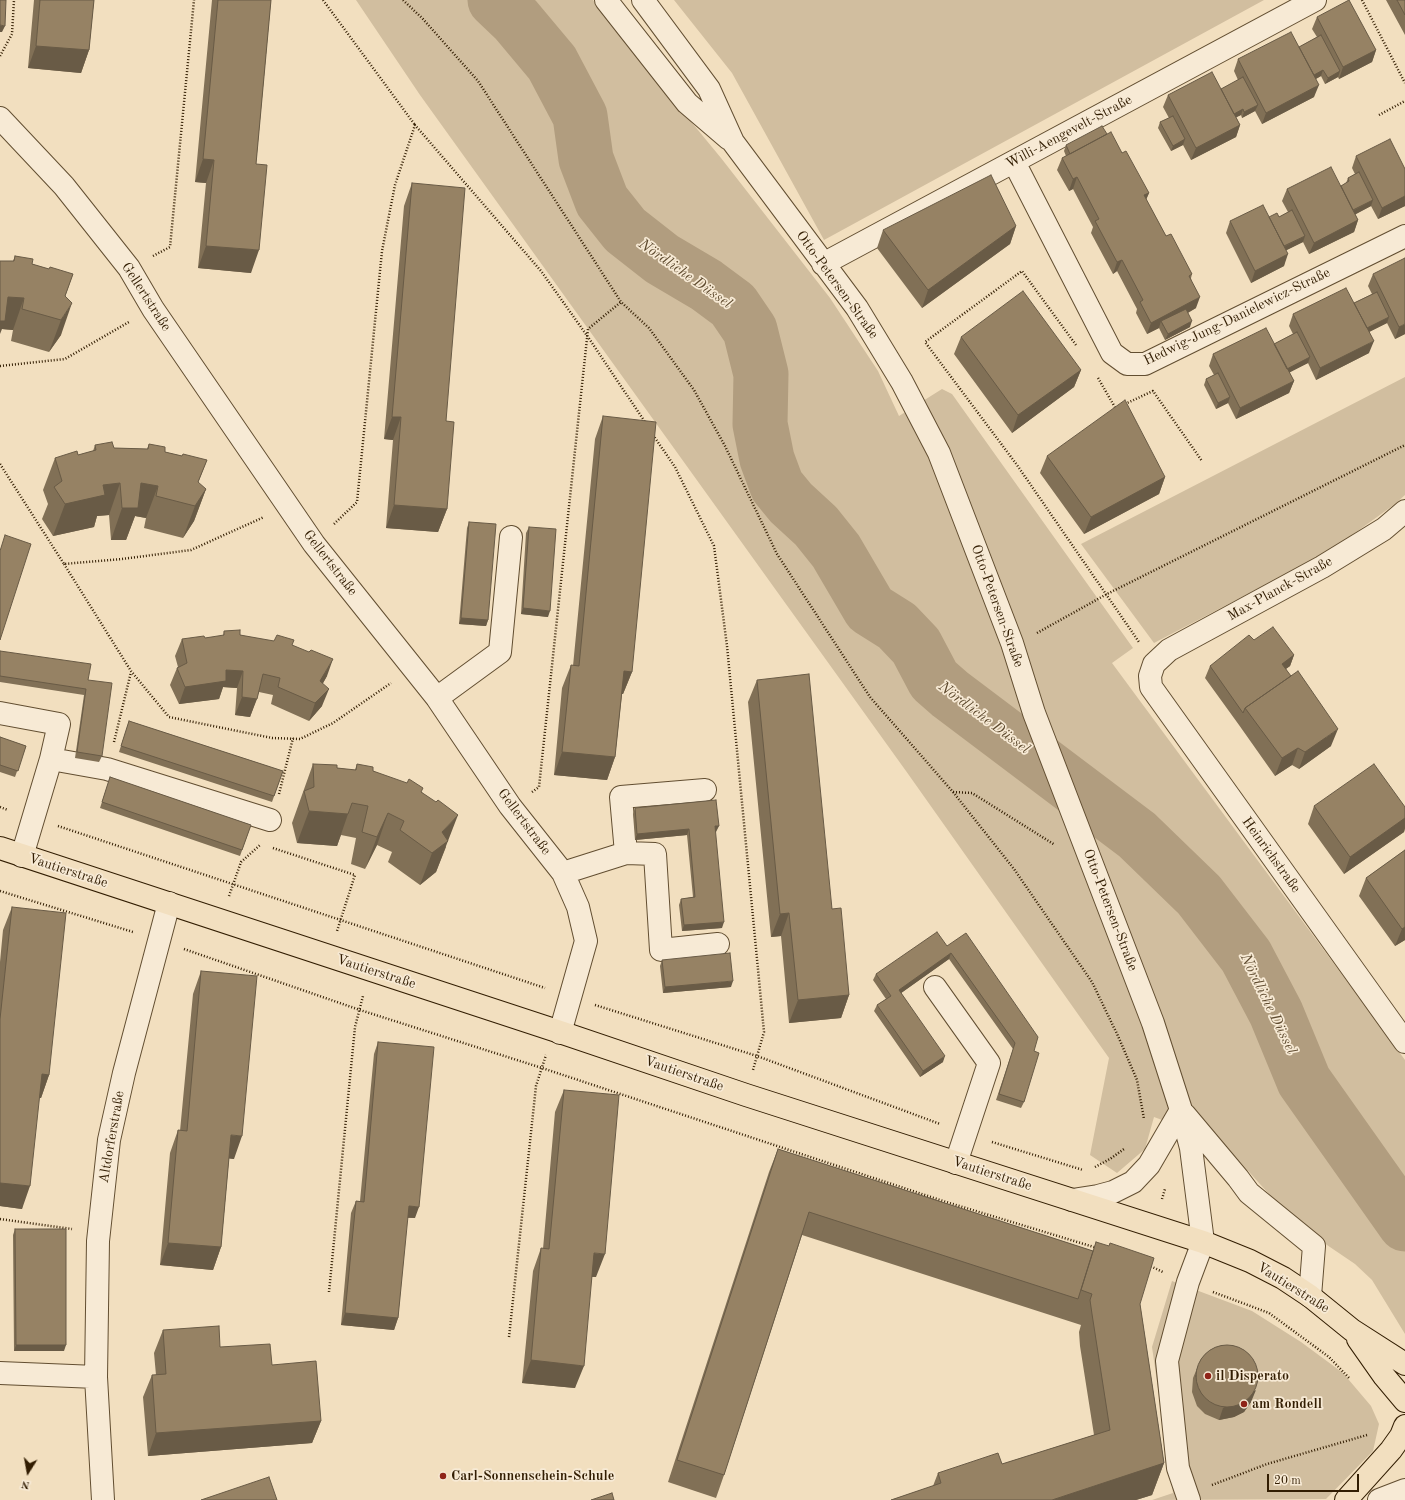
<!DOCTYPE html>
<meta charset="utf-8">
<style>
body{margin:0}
#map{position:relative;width:1405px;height:1500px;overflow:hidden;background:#f2dfbf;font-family:"Old Standard TT",serif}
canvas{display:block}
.north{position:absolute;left:8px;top:1452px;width:40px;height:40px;-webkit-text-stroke:3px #f7ead5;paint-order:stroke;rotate:191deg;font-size:11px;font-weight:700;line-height:16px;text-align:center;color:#321d02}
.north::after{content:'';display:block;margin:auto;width:14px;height:18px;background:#321d02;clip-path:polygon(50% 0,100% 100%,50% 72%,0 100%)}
.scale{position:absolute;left:1267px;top:1474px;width:92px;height:18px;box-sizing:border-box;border:2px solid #321d02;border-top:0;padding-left:5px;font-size:12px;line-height:14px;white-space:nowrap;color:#321d02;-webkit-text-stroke:3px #f7ead5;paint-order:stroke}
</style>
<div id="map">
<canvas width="1405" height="1500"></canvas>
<div class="north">N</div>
<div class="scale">20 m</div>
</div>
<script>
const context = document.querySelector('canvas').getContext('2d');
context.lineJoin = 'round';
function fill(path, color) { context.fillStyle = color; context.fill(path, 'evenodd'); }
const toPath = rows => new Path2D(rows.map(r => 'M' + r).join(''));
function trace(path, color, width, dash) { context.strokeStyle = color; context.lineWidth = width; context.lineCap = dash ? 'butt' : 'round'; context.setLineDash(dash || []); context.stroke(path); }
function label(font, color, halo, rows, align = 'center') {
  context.font = font + ' "Old Standard TT",serif'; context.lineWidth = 3.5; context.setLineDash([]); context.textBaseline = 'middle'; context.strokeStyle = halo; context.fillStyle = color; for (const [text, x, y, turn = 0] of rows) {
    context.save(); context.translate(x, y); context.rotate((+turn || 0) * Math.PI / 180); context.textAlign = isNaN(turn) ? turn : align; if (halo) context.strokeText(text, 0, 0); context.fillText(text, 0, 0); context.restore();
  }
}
fill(toPath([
 [356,0,593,0,618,33,721,158,830,298,878,371,899,416,942,389,952,394,1133,648,1112,663,1405,1060,1405,1334,1372,1280,1355,1264,1327,1245,1278,1204,1222,1142,1154,1117,1145,1149,1117,1173,1090,1155,1109,1058,906,771,420,95],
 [674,0,1264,0,824,240,732,73],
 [1405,377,1405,495,1395,504,1330,551,1154,643,1081,544],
 [1172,1281,1252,1311,1301,1342,1343,1373,1371,1406,1379,1424,1373,1451,1326,1499,1152,1500,1173,1493,1152,1347]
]), '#d1be9f');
trace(toPath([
 [495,0,516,20,552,63,580,116,586,159,602,201,625,230,662,259,706,285,733,305,750,330,761,374,760,424,767,459,777,486,791,503,816,526,836,551,870,609,897,626,916,646,934,680,950,694,1137,835,1199,895,1246,956,1276,1013,1304,1081,1405,1224]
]), '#b19d7f', 55);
const minor = toPath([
 [606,0,687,103,729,139],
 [643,0,709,89,733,142,857,308,902,382,939,453,1012,643,1034,713,1153,1023,1181,1110,1191,1148,1203,1242,1188,1282,1167,1361,1178,1468,1189,1500],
 [0,118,64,186,129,268,153,309,314,544,437,698,510,806,563,873,578,907,586,941,560,1033],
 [1014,162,1112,353,1127,364,1145,364,1405,236],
 [823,264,1315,0],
 [1405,511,1384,529,1322,567,1169,650,1154,664,1150,676,1151,687,1405,1042],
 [437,698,500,652,511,537],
 [0,713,59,724,51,759,22,856],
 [51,759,107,769,270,820],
 [626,853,655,854,661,950,718,944],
 [563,873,626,853,621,797,705,790],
 [935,987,989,1063,956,1163],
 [1185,1115,1238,1178,1249,1193,1314,1246,1310,1296],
 [1072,1200,1098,1196,1113,1192,1133,1182,1149,1165,1181,1110],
 [0,1373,96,1377],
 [103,1500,96,1377,98,1241,109,1140,124,1073,169,903],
 [1379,1500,1405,1490]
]);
const major = toPath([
 [0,848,554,1030,746,1095,1203,1242,1250,1261,1283,1278,1310,1296,1352,1330,1405,1364],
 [1358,1339,1384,1376,1405,1401],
 [1346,1500,1391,1450,1401,1436,1405,1426]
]);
trace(minor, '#624e31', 24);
trace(major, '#321d02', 24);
trace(toPath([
 [323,0,415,125],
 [403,0,423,19,478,81,621,302,649,328,694,390,725,446,777,554,870,697,953,792,1014,869,1092,982,1118,1036,1137,1080,1144,1119],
 [1362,0,1405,83],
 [0,56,12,34,14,0],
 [1379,115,1405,101],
 [153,256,170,247,194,0],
 [1076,345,1022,271,925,342,1017,465,1139,642],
 [0,366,65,359,129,322],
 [1098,378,1116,409],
 [1125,404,1153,391,1202,461],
 [653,435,675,467,714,546,727,646,764,1032,753,1070],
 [0,464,64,564,122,559,191,550,264,517],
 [334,524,357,502,382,251,395,185,415,125,541,271,588,337,645,422],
 [64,564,131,671,169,717,272,738,300,739,333,723,391,683],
 [1037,633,1107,594,1405,445],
 [114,742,131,672],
 [532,792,539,787,588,329,621,302],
 [953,792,972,793,1055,845],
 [279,794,293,738],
 [0,807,8,810],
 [58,826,545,988],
 [273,848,355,875,337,931],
 [0,891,133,932],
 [229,896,241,862,260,845],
 [184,949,360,1010,542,1068,943,1201,1097,1248],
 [595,1005,757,1056,940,1124],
 [992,1142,1083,1170],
 [1095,1167,1110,1159,1124,1149],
 [1162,1199,1165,1189],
 [0,1219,72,1229],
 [1148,1265,1163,1272],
 [329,1292,355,1027,363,996],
 [1213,1292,1269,1313,1329,1357,1350,1379],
 [509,1337,536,1086,546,1055],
 [1212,1485,1267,1464,1367,1435]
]), '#321d02', 2.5, [1, 2]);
trace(minor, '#f7ead5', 22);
trace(major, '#f2dfbf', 22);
fill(toPath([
 [34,0,94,0,89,50,81,73,28,68],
 [212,0,271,0,256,164,251,273,198,268,206,183,195,182],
 [1386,0,1405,0,1405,35],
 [1317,17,1376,50,1372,62,1339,79,1338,77,1325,84,1321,76,1316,79,1314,97,1262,124,1255,111,1242,118,1241,115,1236,117,1240,125,1236,137,1191,160,1183,145,1171,151,1158,128,1160,122,1169,118,1163,107,1168,95,1221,89,1238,80,1234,71,1238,59,1299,47,1317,37,1312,29],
 [1107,134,1122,153,1149,193,1146,199,1166,236,1192,274,1191,278,1196,308,1188,313,1190,327,1165,340,1159,328,1147,334,1136,313,1137,309,1117,271,1113,274,1091,233,1093,227,1073,189,1069,191,1057,170,1062,158,1066,156,1064,151,1066,145],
 [1356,156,1405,169,1405,206,1378,219,1371,206,1355,214,1358,220,1354,232,1309,254,1303,242,1286,250,1284,266,1251,283,1226,233,1230,221,1269,217,1279,217,1288,212,1282,201,1287,189,1341,186,1346,183,1348,178,1355,174,1352,168],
 [412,183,447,509,438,532,386,528,393,440,384,439,404,206],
 [1016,226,1010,244,922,308,877,248,883,230],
 [15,256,32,264,49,269,73,274,65,297,61,335,49,352,11,341,13,330,2,329,13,261],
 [1373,274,1405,334,1395,339,1387,323,1369,332,1369,353,1316,380,1308,363,1289,372,1294,381,1289,393,1236,419,1228,403,1216,409,1204,385,1206,379,1214,375,1209,366,1213,354,1274,344,1293,334,1289,326,1293,314,1354,303,1372,294,1368,286],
 [961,337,1081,370,1074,387,1012,433,954,354],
 [603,416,632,672,623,694,622,694,615,757,607,780,554,775,562,688,571,665,573,666,595,439],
 [149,444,165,452,182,456,207,460,198,483,206,489,194,521,183,538,144,528,146,518,135,516,126,540,111,540,109,515,97,516,94,527,53,536,42,519,48,504,43,490,55,458,78,455,93,451,95,445,114,448,147,449],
 [1047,456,1165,477,1159,494,1084,534,1040,473],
 [469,522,488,620,486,626,459,624,467,528],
 [529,527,548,617,521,614,526,533],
 [224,631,240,635,292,645,327,676,323,683,322,706,309,721,271,704,273,695,259,692,250,717,235,715,237,688,223,687,219,699,179,704,170,685,177,668,178,667,175,656,182,639,205,638,223,636],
 [1254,640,1294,655,1290,666,1286,669,1331,746,1299,769,1292,765,1275,776,1239,725,1205,678,1210,666],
 [0,651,88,680,102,756,99,762,75,758,84,695,0,682],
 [757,680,832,909,849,995,841,1018,789,1023,781,936,771,937,748,702],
 [129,721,283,771,272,802,119,752],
 [0,737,26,746,15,777,0,772],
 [313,764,337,768,355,770,357,764,422,792,446,847,436,872,420,885,388,862,392,852,377,845,365,869,351,864,356,838,341,835,337,846,297,843,292,823],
 [110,777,251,825,240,856,100,808],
 [1314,806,1405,807,1405,828,1404,832,1344,874,1308,824],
 [635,808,716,832,715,832,722,928,682,931,679,905,681,899,693,897,687,835,635,840,633,814],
 [1405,850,1405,940,1395,946,1359,896,1366,878],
 [12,907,49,1075,41,1098,39,1098,22,1209,0,1206,0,962,3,930],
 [947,946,1034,1051,1024,1102,1021,1108,996,1100,1013,1049,949,959,901,993,943,1062,920,1077,874,1011,877,1005,886,999,873,980,876,974],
 [662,960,731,987,663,993,660,966],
 [201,971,234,1159,229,1158,221,1247,213,1270,160,1265,170,1153,178,1130,180,1131,193,994],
 [378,1042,415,1218,407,1218,398,1318,394,1330,341,1325,351,1213,356,1201,360,1201,374,1054],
 [564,1090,596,1277,592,1277,575,1388,522,1383,533,1271,541,1248,543,1249,555,1112],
 [778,1149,1093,1251,1096,1242,1140,1304,1164,1463,1152,1495,1136,1500,891,1500,933,1486,938,1473,1002,1464,1094,1435,1080,1346,1079,1332,1081,1325,802,1235,724,1475,716,1498,668,1482,769,1172],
 [15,1229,64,1351,14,1351,13,1235],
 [163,1330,220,1347,321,1421,312,1443,148,1456,143,1397,152,1375,156,1375,154,1353],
 [1198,1366,1251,1402,1244,1412,1234,1417,1219,1420,1205,1414,1197,1406,1192,1392,1193,1378]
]), '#817056');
fill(toPath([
 [0,25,5,26,2,32,0,32],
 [36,46,89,50,81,73,28,68],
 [1376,50,1372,62,1339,79,1343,67],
 [1323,70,1321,76,1308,83,1310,77],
 [1340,71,1338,77,1325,84,1328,78],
 [1319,85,1314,97,1262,124,1266,113],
 [1258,105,1255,111,1242,118,1244,112],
 [1243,109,1241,115,1227,122,1230,116],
 [1240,125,1236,137,1191,160,1196,148],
 [1185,139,1183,145,1171,151,1173,146],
 [203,159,214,160,206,183,195,182],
 [1077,177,1073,189,1069,191,1073,179],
 [1149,193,1144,205,1144,195],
 [1405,196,1405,206,1378,219,1382,208],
 [1373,200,1371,206,1347,219,1349,213],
 [1358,220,1354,232,1309,254,1314,243],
 [1016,226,1010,244,922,308,928,290],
 [1305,236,1303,242,1277,255,1280,249],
 [206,246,259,250,251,273,198,268],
 [1288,254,1284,266,1251,283,1255,271],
 [1122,260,1117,271,1113,274,1117,262],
 [8,297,24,298,13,330,2,329,0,334,0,317],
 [1200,297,1196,308,1163,326,1161,321,1159,328,1147,334,1151,323],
 [72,303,61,335,49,352,61,320],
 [1389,317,1387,323,1361,336,1363,330],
 [1192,321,1190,327,1165,340,1168,334],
 [1405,324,1405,334,1395,339,1399,327],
 [1374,341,1369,353,1316,380,1320,368],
 [1310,357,1308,363,1281,377,1283,371],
 [1081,370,1074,387,1012,433,1018,415],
 [1294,381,1289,393,1236,419,1240,408],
 [1230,397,1228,403,1216,409,1218,403],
 [392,417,401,417,393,440,384,439],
 [1165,477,1159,494,1084,534,1091,517],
 [120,483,109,515,97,516,94,527,53,536,65,504,103,485],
 [141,483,158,486,146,518,135,516,126,540,111,540,122,508],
 [206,489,194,521,183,538,195,506],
 [394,505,447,509,438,532,386,528],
 [523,608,550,611,548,617,521,614],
 [461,618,488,620,486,626,459,624],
 [1294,655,1290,666,1277,675,1282,664],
 [333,659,327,676,314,699,320,681],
 [226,670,243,671,237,688,223,687,219,699,179,704,185,687],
 [624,671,632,672,623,694,616,693],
 [329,689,322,706,309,721,315,703],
 [242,697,257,699,250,717,235,715],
 [1338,729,1331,746,1299,769,1305,752],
 [1298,748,1292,765,1275,776,1282,758],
 [562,752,615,757,607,780,554,775],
 [309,811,348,814,337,846,297,843],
 [388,813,377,845,365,869,377,837],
 [458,815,436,872,420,885,432,853,442,832],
 [1405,818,1405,828,1404,832,1344,874,1350,857],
 [715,826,719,826,716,832,713,832],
 [689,829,687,835,635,840,637,834],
 [789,913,781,936,771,937,780,914],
 [724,922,722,928,682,931,684,925],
 [1405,927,1405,940,1395,946,1402,929],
 [951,953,949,959,897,996,899,990],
 [733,981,731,987,663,993,665,987],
 [849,995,841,1018,789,1023,798,1000],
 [945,1056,943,1062,920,1077,923,1071],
 [42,1074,49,1075,41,1098,33,1097],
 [231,1135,242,1136,234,1159,223,1158],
 [0,1183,30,1186,22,1209,0,1206],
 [409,1206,419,1207,415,1218,404,1217],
 [168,1243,221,1247,213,1270,160,1265],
 [594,1253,605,1254,596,1277,585,1276],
 [345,1313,398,1318,394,1330,341,1325],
 [16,1345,66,1345,64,1351,14,1351],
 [531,1360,584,1366,575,1388,522,1383],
 [1256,1390,1251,1402,1244,1412,1234,1417,1219,1420,1223,1408],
 [321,1421,312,1443,148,1456,156,1433],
 [1164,1463,1152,1495,1136,1500,1052,1500]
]), '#695b46');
const building = toPath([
 [0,0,6,0,5,26,0,25,0,0],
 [40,0,94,0,89,50,36,46,40,0],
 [218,0,271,0,256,164,267,165,259,250,206,246,214,160,203,159,218,0],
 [1349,0,1376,50,1343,67,1317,17,1349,0],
 [1397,0,1405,0,1405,15,1397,0],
 [1291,32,1319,85,1266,113,1238,59,1291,32],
 [1321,35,1340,71,1328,78,1323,70,1314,75,1299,47,1321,35],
 [1212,72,1240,125,1196,148,1168,95,1212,72],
 [1243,77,1258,105,1244,112,1243,109,1234,114,1221,89,1243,77],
 [1173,116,1185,139,1173,146,1160,122,1173,116],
 [1102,126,1107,134,1070,154,1066,145,1102,126],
 [1111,132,1122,153,1126,151,1149,193,1144,195,1166,236,1171,234,1192,274,1189,276,1200,297,1151,323,1140,302,1143,300,1122,260,1117,262,1095,221,1099,219,1077,177,1073,179,1062,158,1111,132],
 [1390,139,1405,169,1405,196,1382,208,1356,156,1390,139],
 [1331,167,1358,220,1314,243,1287,189,1331,167],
 [1359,172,1373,200,1353,210,1341,186,1349,181,1348,178,1359,172],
 [991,175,1016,226,928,290,883,230,991,175],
 [412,183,465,188,446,421,454,422,447,509,394,505,401,417,392,417,412,183],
 [1263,205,1288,254,1255,271,1230,221,1263,205],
 [1292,210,1305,236,1284,246,1269,217,1277,213,1279,217,1292,210],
 [15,256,33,259,32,264,49,269,50,267,73,274,65,296,72,303,61,320,22,309,24,298,8,297,5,321,0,321,0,261,14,261,15,256],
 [1405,258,1405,324,1399,327,1373,274,1405,258],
 [1346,288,1374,341,1320,368,1293,314,1346,288],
 [1023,291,1081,370,1018,415,961,337,1023,291],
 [1377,292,1389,317,1367,328,1354,303,1377,292],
 [1186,309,1192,321,1168,334,1161,321,1186,309],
 [1266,328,1294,381,1240,408,1213,354,1266,328],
 [1297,332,1310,357,1287,369,1274,344,1297,332],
 [1218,373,1230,397,1218,403,1206,379,1218,373],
 [1125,400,1165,477,1091,517,1047,456,1125,400],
 [603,416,656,422,632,672,624,671,615,757,562,752,571,665,579,666,603,416],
 [112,442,114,448,148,449,149,444,165,447,165,452,182,456,183,454,207,460,198,482,206,489,195,506,156,496,158,486,141,483,138,508,122,508,120,483,103,485,105,495,65,504,54,487,62,481,55,458,77,451,78,455,96,450,95,445,112,442],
 [469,522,496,524,488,620,461,618,469,522],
 [529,527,556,529,550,611,523,608,529,527],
 [5,535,31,544,0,640,0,551,5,535],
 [1273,627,1294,655,1282,664,1291,676,1245,708,1243,713,1210,666,1249,635,1254,640,1273,627],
 [240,630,240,635,274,641,277,635,294,640,292,645,309,652,311,650,333,659,320,681,329,689,315,703,278,687,280,678,263,674,257,699,242,697,243,671,226,670,226,681,185,687,177,668,187,663,182,639,204,636,205,638,224,635,224,631,240,630],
 [0,651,91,664,88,680,112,683,102,756,77,752,86,689,0,676,0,651],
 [1298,671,1338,729,1305,752,1298,748,1282,758,1245,708,1298,671],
 [809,674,832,909,841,908,849,995,798,1000,789,913,780,914,757,680,809,674],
 [129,721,283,771,274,796,121,746,129,721],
 [0,737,26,746,18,771,0,765,0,737],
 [313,764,337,765,337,768,356,770,357,764,373,767,373,771,407,783,409,779,423,788,421,792,436,802,438,800,458,815,442,832,448,841,432,853,400,830,404,821,388,813,377,837,362,832,368,806,352,803,348,814,309,811,304,791,314,787,313,764],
 [1374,764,1405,807,1405,818,1350,857,1314,806,1374,764],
 [110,777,251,825,242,850,102,802,110,777],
 [716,800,719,826,715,826,724,922,684,925,681,899,695,897,689,829,637,834,635,808,716,800],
 [1405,850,1405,927,1402,929,1366,878,1405,850],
 [12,907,66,913,49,1075,42,1074,30,1186,0,1183,0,1019,12,907],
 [937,932,947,946,966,933,1038,1037,1034,1051,1039,1053,1024,1102,999,1094,1015,1043,951,953,899,990,945,1056,923,1071,877,1005,891,996,876,974,937,932],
 [730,953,733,981,665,987,662,960,730,953],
 [201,971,257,976,242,1136,231,1135,221,1247,168,1243,178,1130,187,1131,201,971],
 [378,1042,434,1047,419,1207,409,1206,398,1318,345,1313,356,1201,364,1202,378,1042],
 [564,1090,619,1095,605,1254,594,1253,584,1366,531,1360,541,1248,549,1249,564,1090],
 [778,1149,1093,1251,1078,1299,809,1212,724,1475,677,1460,778,1149],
 [15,1229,66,1229,66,1345,16,1345,15,1229],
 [1096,1242,1109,1246,1110,1243,1154,1258,1140,1304,1164,1463,1052,1500,891,1500,941,1483,938,1473,998,1453,1002,1464,1110,1430,1092,1314,1090,1300,1092,1294,1081,1290,1096,1242],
 [219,1326,220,1347,270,1344,272,1365,316,1361,321,1421,156,1433,152,1375,166,1374,163,1330,219,1326],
 '1196 1376a31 31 0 1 1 62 0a31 31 0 1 1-62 0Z',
 [269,1477,277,1500,201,1500,269,1477],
 [612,1493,614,1500,591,1500,612,1493]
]);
fill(building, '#968264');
trace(building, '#695b46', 1);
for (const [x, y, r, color] of [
 [1208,1376,4,"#8f2418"],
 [1244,1404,4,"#8f2418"],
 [443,1476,4,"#8f2418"]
]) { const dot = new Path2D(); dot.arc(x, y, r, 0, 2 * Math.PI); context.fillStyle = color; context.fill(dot); trace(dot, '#f7ead5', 1.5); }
label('14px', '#321d02', '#f7ead5', [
 ["Willi-Aengevelt-Straße",1069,132,-28],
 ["Otto-Petersen-Straße",837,285,54],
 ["Gellertstraße",146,297,57],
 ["Hedwig-Jung-Danielewicz-Straße",1237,317,-26],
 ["Gellertstraße",330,563,52],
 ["Max-Planck-Straße",1280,589,-29],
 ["Otto-Petersen-Straße",997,606,70],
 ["Gellertstraße",524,822,53],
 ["Heinrichstraße",1271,855,54],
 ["Vautierstraße",68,871,18],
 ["Otto-Petersen-Straße",1110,910,69],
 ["Vautierstraße",376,972,18],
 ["Vautierstraße",684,1074,19],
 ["Altdorferstraße",112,1137,-80],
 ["Vautierstraße",992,1174,18],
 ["Vautierstraße",1293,1288,32]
]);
label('bold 14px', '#321d02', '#f7ead5', [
 ["il Disperato",1216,1376],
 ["am Rondell",1252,1404],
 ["Carl-Sonnenschein-Schule",451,1476]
], 'left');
label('italic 15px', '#5e4a2e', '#f7ead5', [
 ["Nördliche Düssel",685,274,35],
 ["Nördliche Düssel",984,718,37],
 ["Nördliche Düssel",1268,1004,64]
]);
</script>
